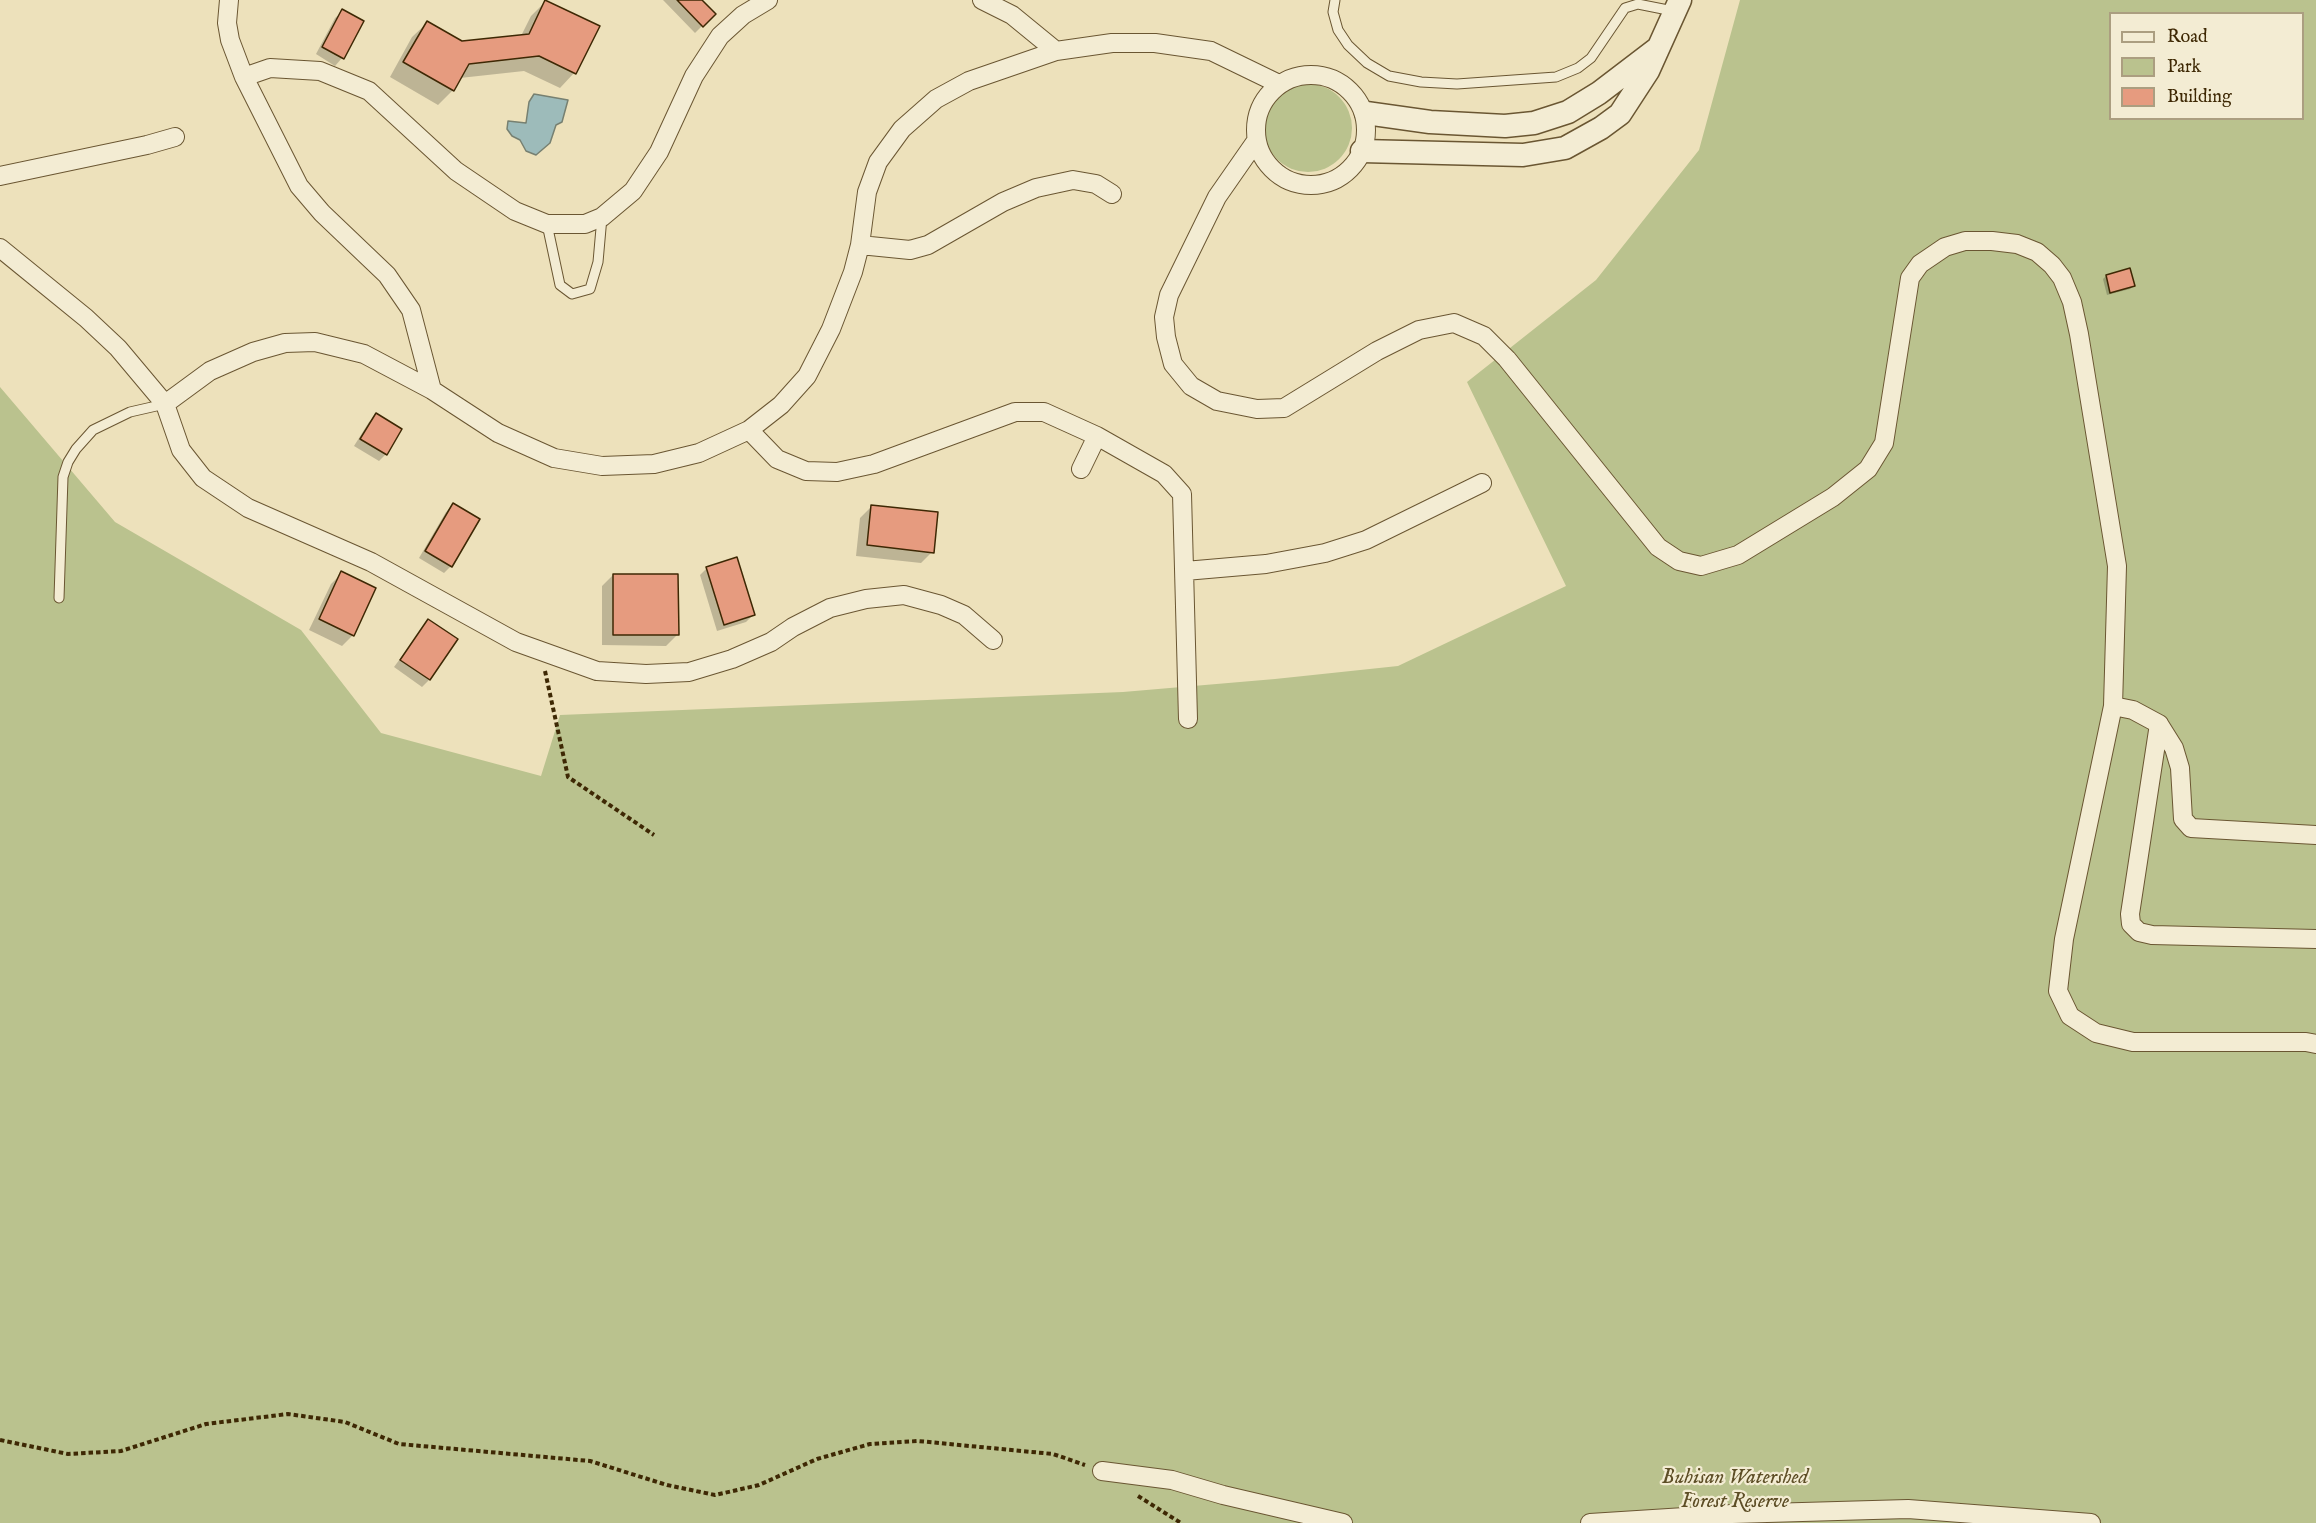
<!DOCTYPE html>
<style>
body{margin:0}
#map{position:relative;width:2316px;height:1523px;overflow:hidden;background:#ede1bb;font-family:"IM FELL English",serif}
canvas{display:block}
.legend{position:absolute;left:2109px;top:12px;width:195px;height:108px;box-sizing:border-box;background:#f3ecd3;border:2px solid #ab9e80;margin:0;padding:8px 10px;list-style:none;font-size:18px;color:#3e2804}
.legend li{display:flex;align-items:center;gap:12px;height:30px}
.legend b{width:30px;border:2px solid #ab9e80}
</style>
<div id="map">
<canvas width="2316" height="1523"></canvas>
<ul class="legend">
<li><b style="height:8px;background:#f3ecd3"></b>Road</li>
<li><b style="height:16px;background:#bac28e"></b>Park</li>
<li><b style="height:16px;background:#e69b7f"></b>Building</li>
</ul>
</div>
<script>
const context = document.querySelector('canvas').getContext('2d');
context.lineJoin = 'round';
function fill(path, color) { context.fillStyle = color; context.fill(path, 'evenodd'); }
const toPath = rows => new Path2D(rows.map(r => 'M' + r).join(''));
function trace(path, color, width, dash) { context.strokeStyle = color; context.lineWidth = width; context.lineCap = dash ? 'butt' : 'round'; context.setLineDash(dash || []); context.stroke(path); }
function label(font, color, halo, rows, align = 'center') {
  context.font = font + ' "IM FELL English",serif'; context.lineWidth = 4.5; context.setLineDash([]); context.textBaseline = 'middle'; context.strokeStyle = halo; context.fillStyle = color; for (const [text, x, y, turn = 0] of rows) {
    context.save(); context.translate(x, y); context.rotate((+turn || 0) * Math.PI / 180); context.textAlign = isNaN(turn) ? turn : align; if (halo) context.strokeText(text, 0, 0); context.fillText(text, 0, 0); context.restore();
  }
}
fill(toPath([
 [1740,0,2316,0,2316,1523,0,1523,0,387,115,522,301,630,381,733,541,776,560,715,1123,692,1275,679,1398,666,1566,586,1467,382,1596,280,1699,150],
 [2110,14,2302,14,2302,118,2110,118],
 '1264 128a44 44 0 1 1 88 0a44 44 0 1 1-88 0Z'
]), '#bac28e');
const water = toPath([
 [534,94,568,100,562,122,556,125,550,143,536,155,526,151,520,140,512,136,507,129,508,121,526,123,529,102,534,94]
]);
fill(water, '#9dbbba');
trace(water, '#778071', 1.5);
fill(toPath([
 [663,0,700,0,714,14,695,33],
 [546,1,598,26,574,73,560,88,524,71,460,78,453,90,438,105,390,77,412,37,427,23,462,42,521,36,531,16],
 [343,11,362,22,342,58,335,66,316,54,335,18],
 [2106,276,2134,286,2130,289,2107,295,2103,279],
 [376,415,386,454,379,461,354,446,369,422],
 [453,505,451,566,444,573,419,558,446,512],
 [871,507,932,552,921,563,856,556,860,518],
 [707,568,753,615,746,622,717,631,700,575],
 [342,573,353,635,342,646,309,630,331,584],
 [613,575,677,635,666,646,602,645,602,586],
 [428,621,429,680,422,687,394,667]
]), '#0003');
const building = toPath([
 [545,0,600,26,576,74,539,56,469,64,454,91,403,62,427,21,462,41,529,34,545,0],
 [677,0,702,0,716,14,703,27,677,0],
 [342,9,364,21,344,59,322,47,342,9],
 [2130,268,2135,286,2110,293,2106,275,2130,268],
 [376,413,402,429,387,455,360,439,376,413],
 [453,503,480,519,452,567,425,551,453,503],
 [871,505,938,512,934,553,867,545,871,505],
 [737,557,755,615,724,625,706,567,737,557],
 [341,571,376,588,354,636,319,619,341,571],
 [613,574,678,574,679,635,613,635,613,574],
 [428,619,458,639,430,680,400,660,428,619]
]);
fill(building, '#e69b7f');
trace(building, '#3e2804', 1.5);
const service = toPath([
 [1335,0,1333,12,1338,30,1348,45,1367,63,1389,76,1421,82,1457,84,1556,77,1578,68,1591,58,1625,8,1638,4,1673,11],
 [547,224,560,285,572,294,590,289,598,262,602,217],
 [59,598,63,477,68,462,76,449,93,430,130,412,165,404]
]);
const minor = toPath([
 [229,0,227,23,230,40,244,77,299,186,322,213,387,275,411,310,432,390],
 [982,0,1012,15,1056,51],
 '1256 130a55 55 0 1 1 110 0a55 55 0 1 1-110 0Z',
 [244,77,270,68,320,71,369,91,456,171,515,211,547,224,585,224,602,217,633,191,659,152,694,76,720,36,743,15,768,0],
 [1256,141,1217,197,1169,295,1164,317,1166,337,1173,364,1191,386,1217,401,1257,409,1284,408,1377,351,1419,330,1454,323,1484,336,1507,359,1658,547,1679,561,1701,566,1738,555,1833,497,1868,469,1884,443,1910,278,1920,264,1945,247,1965,241,1992,241,2017,244,2037,252,2052,265,2062,278,2072,302,2079,334,2117,566,2113,706,2064,939,2058,991,2070,1016,2096,1033,2133,1042,2306,1042,2316,1044],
 [0,176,147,145,175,137],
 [860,245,910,250,928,245,1003,202,1036,188,1073,180,1096,184,1112,194],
 [0,248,86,318,118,348,165,404,210,371,253,352,285,343,315,342,364,354,432,390,498,433,554,458,602,466,654,464,699,453,749,430,781,405,807,376,831,329,853,272,860,245,867,192,878,162,902,129,936,99,969,81,1056,51,1112,43,1155,43,1211,51,1279,84],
 [165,404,181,450,203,478,248,508,371,562,516,642,597,671,646,674,689,672,732,659,771,642,793,627,830,608,866,599,904,595,941,605,964,615,993,640],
 [749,430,777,459,806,471,837,472,874,464,1015,412,1044,412,1097,436,1081,469],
 [1097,436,1164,474,1182,494,1188,719],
 [1185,571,1266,564,1325,553,1366,540,1482,483],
 [2113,706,2133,710,2159,724,2130,914,2131,924,2139,932,2152,935,2316,939],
 [2159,724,2174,748,2180,768,2183,819,2191,828,2316,835],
 [1102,1471,1172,1480,1223,1495,1343,1523],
 [1590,1523,1732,1514,1908,1509,2091,1523]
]);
const tertiary = toPath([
 [1366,113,1430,122,1505,126,1534,123,1568,112,1599,93,1658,48],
 [1362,151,1523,155,1565,148,1601,128,1620,114,1648,71,1680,0]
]);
trace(service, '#6a5632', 11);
trace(minor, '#6a5632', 20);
trace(tertiary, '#6a5632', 25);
trace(toPath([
 [545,671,568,777,654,835],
 [0,1440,68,1454,121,1451,206,1424,288,1414,345,1422,399,1444,590,1461,667,1485,715,1495,759,1485,817,1459,870,1444,918,1441,1053,1454,1085,1465],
 [1138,1496,1181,1523]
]), '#3e2804', 4, [4.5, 3]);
trace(service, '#f3ecd3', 9);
trace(minor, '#f3ecd3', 18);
trace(tertiary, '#f3ecd3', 22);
label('italic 21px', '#5d4e26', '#f3ecd3', [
 ["Buhisan Watershed",1735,1479],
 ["Forest Reserve",1735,1503]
]);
</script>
